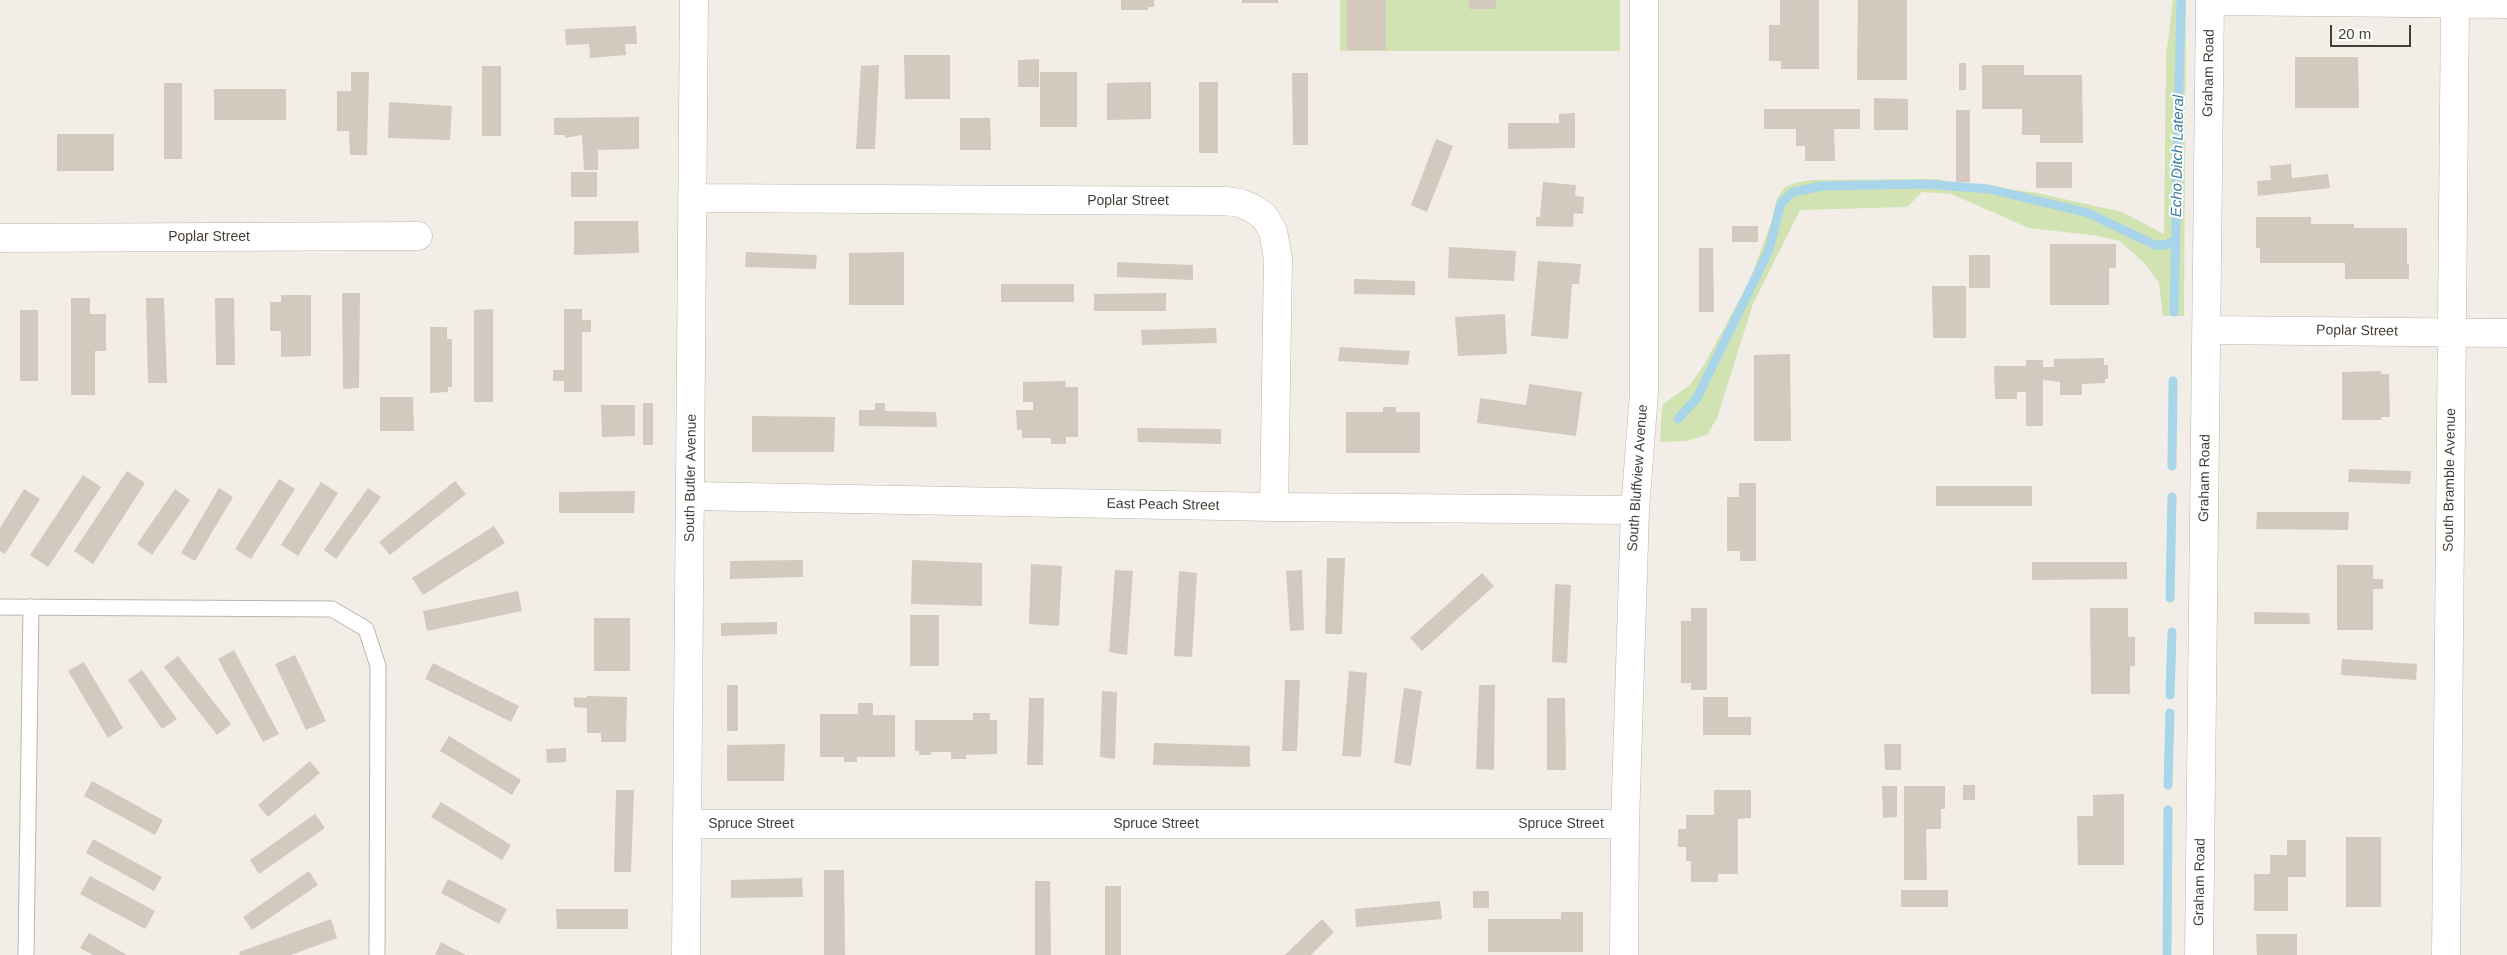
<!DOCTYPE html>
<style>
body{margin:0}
#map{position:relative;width:2507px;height:955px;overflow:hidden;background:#f2eee7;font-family:Helvetica,sans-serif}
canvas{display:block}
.scale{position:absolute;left:2330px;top:25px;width:81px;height:22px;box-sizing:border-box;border:2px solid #453e37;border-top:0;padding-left:6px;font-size:15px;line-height:18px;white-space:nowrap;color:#453e37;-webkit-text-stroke:4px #fff;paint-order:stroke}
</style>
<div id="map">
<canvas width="2507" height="955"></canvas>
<div class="scale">20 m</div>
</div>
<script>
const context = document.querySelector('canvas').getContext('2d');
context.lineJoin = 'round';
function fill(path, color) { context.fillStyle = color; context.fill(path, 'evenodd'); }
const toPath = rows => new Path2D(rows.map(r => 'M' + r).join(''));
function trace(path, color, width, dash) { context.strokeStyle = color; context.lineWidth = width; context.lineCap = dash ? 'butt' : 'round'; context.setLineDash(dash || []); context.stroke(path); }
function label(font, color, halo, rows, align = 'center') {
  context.font = font + ' Helvetica,sans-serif'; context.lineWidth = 4; context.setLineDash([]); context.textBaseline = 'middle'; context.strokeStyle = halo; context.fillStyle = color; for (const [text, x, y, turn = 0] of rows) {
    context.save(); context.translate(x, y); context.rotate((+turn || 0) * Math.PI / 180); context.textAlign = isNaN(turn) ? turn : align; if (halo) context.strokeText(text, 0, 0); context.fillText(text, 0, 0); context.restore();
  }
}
fill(toPath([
 [1340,0,1620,0,1620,51,1340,51],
 [2173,0,2186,1,2184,316,2163,316,2159,283,2146,265,2120,241,2099,236,2029,228,1951,194,1922,192,1907,207,1800,210,1753,304,1717,418,1707,435,1686,441,1660,442,1662,405,1690,385,1704,365,1750,280,1771,223,1777,199,1784,188,1794,183,1812,180,1938,179,1957,185,1979,185,2037,193,2122,212,2164,234,2166,56]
]), '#d2e3b3');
trace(toPath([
 [2174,312,2181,0],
 [1678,419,1697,398,1769,250,1781,203,1793,192,1823,186,1924,184,1989,189,2088,213,2155,245,2166,245,2176,240],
 [2172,466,2173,381],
 [2170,598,2172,497],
 [2170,695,2172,632],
 [2168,785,2170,713],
 [2167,955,2168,810]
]), '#a8d5ea', 9);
fill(toPath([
 [1121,0,1154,0,1154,7,1148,7,1148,10,1121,10],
 [1242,0,1278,0,1278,3,1242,3],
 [1347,0,1386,0,1386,50,1347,50],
 [1469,0,1496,0,1496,9,1469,9],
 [1780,0,1819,0,1819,69,1781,69,1781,61,1769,61,1769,25,1780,25],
 [1858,0,1907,0,1907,80,1857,80],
 [636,26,637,44,625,44,626,55,590,58,589,44,566,45,565,29],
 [904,55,950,55,950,99,905,99],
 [2295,57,2358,57,2359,108,2295,108],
 [1039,59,1039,87,1018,87,1018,60],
 [1959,63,1966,63,1966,90,1959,90],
 [879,65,875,149,856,149,861,66],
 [1982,65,2024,65,2024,75,2082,75,2083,143,2040,143,2040,135,2022,135,2022,109,1982,109],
 [482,66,501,66,501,136,482,136],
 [351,72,369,72,367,155,350,155,349,131,337,131,337,91,351,91],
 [1040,72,1077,72,1077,127,1040,127],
 [1292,73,1308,73,1308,145,1293,145],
 [1151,82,1151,119,1107,120,1107,83],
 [1199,82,1218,82,1218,153,1199,153],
 [164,83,182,83,182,159,164,159],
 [214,89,286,89,286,120,214,120],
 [1874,98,1908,99,1908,130,1874,130],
 [389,102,452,106,450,140,388,138],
 [1764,109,1860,109,1860,129,1834,129,1835,161,1805,161,1805,146,1796,146,1796,129,1764,129],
 [1956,110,1970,110,1970,182,1956,182],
 [1575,113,1575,148,1508,149,1508,123,1559,123,1559,114],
 [639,117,639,149,598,150,598,170,584,170,582,135,565,138,565,135,554,135,554,118],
 [960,118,990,118,991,150,960,150],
 [57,134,114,134,114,171,57,171],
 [1436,139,1453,146,1427,212,1411,205],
 [2036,162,2072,162,2072,188,2036,188],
 [2291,164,2292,178,2328,174,2330,188,2258,196,2257,181,2271,180,2270,166],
 [571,172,597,172,597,197,571,197],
 [1543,182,1576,185,1575,196,1584,197,1583,214,1574,213,1573,227,1536,226,1536,217,1540,217],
 [2256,217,2311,217,2311,224,2354,224,2354,228,2407,228,2407,264,2409,264,2409,279,2345,279,2345,263,2260,263,2260,248,2256,248],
 [574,221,638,221,639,253,574,255],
 [1732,226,1758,226,1758,242,1732,242],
 [2050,244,2116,244,2116,268,2109,268,2109,305,2050,305],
 [1449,247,1516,251,1514,281,1448,278],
 [1699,248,1713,248,1714,312,1699,312],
 [746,252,817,255,816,269,745,267],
 [904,252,904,305,849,305,849,253],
 [1969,255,1990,255,1990,288,1969,288],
 [1538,261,1581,264,1579,284,1572,284,1568,339,1531,336],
 [1117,262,1193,265,1193,280,1117,277],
 [1354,279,1415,281,1415,295,1354,294],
 [1001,284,1074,284,1074,302,1001,302],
 [1932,286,1966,286,1966,338,1933,338],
 [342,293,360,293,359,388,343,389],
 [1166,293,1166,311,1094,311,1094,294],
 [281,295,311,295,311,356,281,357,281,331,270,331,270,302,281,302],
 [71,298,90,298,90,314,106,314,106,351,95,351,95,395,71,395],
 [146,298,164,298,167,383,148,383],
 [215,298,234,298,235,365,216,365],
 [493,309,493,402,474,402,474,310],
 [564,309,582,309,582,320,591,320,591,332,582,332,582,392,564,392,564,381,553,381,553,370,564,370],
 [20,310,38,310,38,381,20,381],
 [1505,314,1507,354,1458,356,1455,317],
 [430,327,447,327,447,339,452,339,452,387,448,387,448,392,430,393],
 [1216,328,1217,343,1142,345,1141,330],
 [1340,347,1410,351,1408,365,1338,361],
 [1790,354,1791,441,1754,441,1754,355],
 [2104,358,2104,365,2108,365,2108,379,2105,379,2105,383,2082,384,2082,395,2060,395,2060,382,2043,380,2043,426,2026,426,2026,392,2017,392,2017,399,1995,399,1994,366,2026,366,2026,360,2043,360,2043,367,2054,367,2054,359],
 [2381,371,2381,374,2389,374,2390,417,2381,417,2381,420,2342,420,2342,372],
 [1066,381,1065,387,1078,387,1078,437,1066,437,1066,444,1051,444,1051,438,1022,438,1022,430,1017,430,1016,410,1033,410,1033,402,1023,402,1023,382],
 [1529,384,1582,392,1576,436,1477,423,1480,398,1526,405],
 [380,397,413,397,414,431,380,431],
 [643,403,653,403,653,445,643,445],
 [875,403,885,403,885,411,936,412,937,427,859,426,859,410,875,410],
 [601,405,635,405,635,436,602,437],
 [1383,407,1396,407,1396,412,1420,412,1420,453,1346,453,1346,412,1383,412],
 [752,416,835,417,834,452,752,452],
 [1137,428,1221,429,1221,444,1138,442],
 [2349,469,2411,471,2410,484,2348,482],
 [127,471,145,483,93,564,74,551],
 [83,475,101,487,48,567,30,555],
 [279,479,295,489,251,559,235,549],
 [455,481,466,494,390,555,379,542],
 [321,482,338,493,298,556,281,545],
 [1739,483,1756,483,1756,561,1740,561,1740,551,1727,551,1727,497,1739,497],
 [1936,486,2032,486,2032,506,1936,506],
 [219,488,233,497,195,561,181,553],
 [368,488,381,497,336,559,324,550],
 [24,489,40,499,5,554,0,551,0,528],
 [175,489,190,500,152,555,137,544],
 [635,491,634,513,559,513,559,492],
 [2257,512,2349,512,2348,530,2256,529],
 [494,526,505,543,423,595,412,578],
 [1327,558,1345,558,1342,634,1325,634],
 [803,560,803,577,730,579,730,561],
 [912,560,982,563,982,606,911,604],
 [2032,562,2127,562,2127,579,2032,580],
 [1031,564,1062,566,1059,626,1029,624],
 [2337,565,2373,565,2373,579,2383,579,2383,589,2373,589,2373,630,2337,630],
 [1115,570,1133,571,1127,655,1109,652],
 [1302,570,1304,630,1290,631,1286,571],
 [1179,571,1197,573,1192,657,1174,656],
 [1482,573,1494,586,1422,651,1410,638],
 [1555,584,1571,585,1567,663,1552,662],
 [518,591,522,611,427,631,423,611],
 [1691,608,1707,608,1707,690,1691,690,1691,683,1681,683,1681,621,1691,621],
 [2090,608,2128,608,2128,637,2135,637,2135,666,2130,666,2130,694,2091,694],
 [2254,612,2309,613,2310,624,2254,624],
 [910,615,939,615,939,666,910,666],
 [594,618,630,618,630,671,594,671],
 [777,622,777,634,721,636,721,623],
 [234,650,279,734,263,742,218,659],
 [295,655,326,721,306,730,275,664],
 [178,656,231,724,217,735,164,667],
 [2342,659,2417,664,2416,680,2341,675],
 [84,662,123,728,108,738,68,671],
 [433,663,519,706,511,722,425,679],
 [142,670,177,719,162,729,128,680],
 [1349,671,1367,673,1361,757,1342,756],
 [1285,680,1300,680,1297,751,1282,751],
 [727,685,738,685,738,731,727,731],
 [1479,685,1495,685,1494,770,1476,769],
 [1404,688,1422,691,1411,766,1394,763],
 [1102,691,1117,692,1115,759,1100,757],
 [587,696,627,697,626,742,601,742,601,733,587,733,587,708,574,707,574,697,587,698],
 [1703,697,1728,697,1728,717,1751,717,1751,735,1703,735],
 [1029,698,1044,698,1043,765,1027,765],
 [1547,698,1565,698,1566,770,1547,770],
 [858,703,873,703,873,715,895,715,895,757,857,757,857,762,844,762,844,757,820,757,820,714,858,714],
 [973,713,990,713,990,720,997,720,997,754,966,755,966,759,951,759,951,752,931,752,931,755,919,755,919,751,915,751,915,720,973,720],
 [449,736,521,780,512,795,440,751],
 [1154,743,1250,746,1250,767,1153,765],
 [785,744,784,781,727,781,727,745],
 [1884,744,1901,744,1901,770,1885,770],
 [566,748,566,762,547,763,546,749],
 [310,761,320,773,268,817,258,805],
 [92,781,163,820,155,835,84,796],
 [1963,785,1975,785,1975,800,1963,800],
 [1882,786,1897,786,1897,817,1883,818],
 [1904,786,1945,786,1945,809,1941,809,1941,829,1926,829,1927,880,1904,880],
 [616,790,634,790,631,872,614,872],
 [1714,790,1751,790,1751,818,1738,819,1738,874,1718,874,1718,882,1691,882,1691,861,1686,861,1686,847,1678,847,1678,829,1686,829,1686,815,1714,815],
 [2124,794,2124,865,2078,865,2077,816,2093,816,2093,795],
 [441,802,511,845,502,860,431,817],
 [315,814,325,828,259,874,250,860],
 [2346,837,2381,837,2381,907,2346,907],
 [93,839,162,877,154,891,86,853],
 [2287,840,2306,840,2306,877,2288,877,2288,911,2254,911,2254,874,2270,874,2270,855,2287,855],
 [824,870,844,870,845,955,824,955],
 [309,871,318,885,252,930,243,917],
 [90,876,155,911,145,929,80,894],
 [802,878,803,897,731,898,731,880],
 [448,879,507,909,499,924,441,893],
 [1035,881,1050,881,1051,955,1035,955],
 [1105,886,1121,886,1121,955,1105,955],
 [1901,890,1948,890,1948,907,1901,907],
 [1473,891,1489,891,1489,908,1473,908],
 [1440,901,1442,919,1356,927,1355,909],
 [556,909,628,909,628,929,557,929],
 [1561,912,1583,912,1583,952,1488,952,1488,919,1561,919],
 [331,919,337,938,291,955,240,955,239,952],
 [1322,919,1334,932,1311,955,1285,955],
 [89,933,127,955,93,955,80,948],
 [2256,934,2297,934,2297,955,2257,955],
 [441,942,466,955,435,955]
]), '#d3c9be');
const lane = toPath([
 [0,607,332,609,366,629,378,666,377,955],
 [26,955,31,607]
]);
const street = toPath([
 [2210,1,2507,4],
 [694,198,1225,201,1240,203,1252,208,1264,216,1273,231,1278,259,1274,507],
 [0,238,418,236],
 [2207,330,2507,333],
 [691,496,1274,507,1635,510],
 [687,824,1625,824],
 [686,955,694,0],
 [1624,955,1625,824,1635,510,1644,393,1644,0],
 [2199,955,2210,0],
 [2446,955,2455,4]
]);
trace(lane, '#bdb5ab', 17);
trace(street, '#bdb5ab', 29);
trace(lane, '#fff', 15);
trace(street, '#fff', 28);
label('14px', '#453e37', '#fff', [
 ["Graham Road",2209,73,-89],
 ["Poplar Street",1128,201],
 ["Poplar Street",209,237],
 ["Poplar Street",2357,331,1],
 ["South Butler Avenue",691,478,-89],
 ["South Bluffview Avenue",1638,478,-86],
 ["Graham Road",2205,478,-89],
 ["South Bramble Avenue",2450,480,-89],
 ["East Peach Street",1163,505,1],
 ["Spruce Street",751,824],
 ["Spruce Street",1156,824],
 ["Spruce Street",1561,824],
 ["Graham Road",2200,882,-89]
]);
label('italic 15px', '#367da0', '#fff', [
 ["Echo Ditch Lateral",2178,156,-89]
]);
</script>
